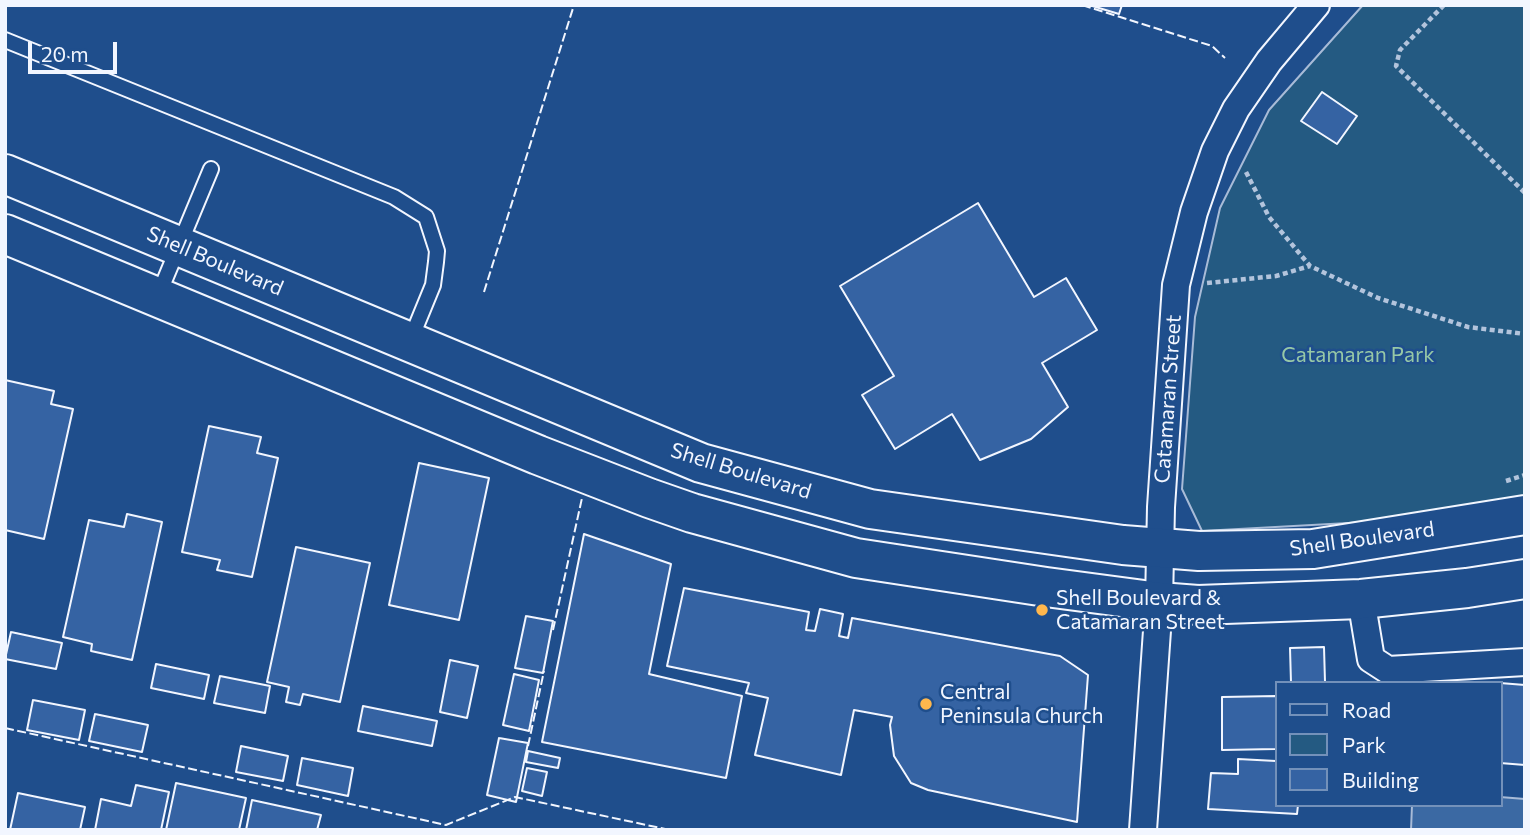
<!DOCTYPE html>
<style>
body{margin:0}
#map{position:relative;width:1530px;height:835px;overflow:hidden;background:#1f4e8c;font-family:Commissioner,sans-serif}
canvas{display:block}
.frame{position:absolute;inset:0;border:7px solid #f2f6ff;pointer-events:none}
.legend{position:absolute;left:1275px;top:681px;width:228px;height:126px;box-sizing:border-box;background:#1f4e8c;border:2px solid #7391ba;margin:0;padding:9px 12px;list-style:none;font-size:21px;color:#f2f6ff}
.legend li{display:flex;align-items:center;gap:14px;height:35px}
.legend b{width:35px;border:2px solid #7391ba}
.scale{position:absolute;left:28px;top:42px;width:89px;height:32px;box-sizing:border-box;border:4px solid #f2f6ff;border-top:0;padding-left:9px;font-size:21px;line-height:24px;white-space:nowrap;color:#f2f6ff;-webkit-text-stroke:5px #1f4e8c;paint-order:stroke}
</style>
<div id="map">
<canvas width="1530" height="835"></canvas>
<div class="frame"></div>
<ul class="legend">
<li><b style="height:9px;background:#1f4e8c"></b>Road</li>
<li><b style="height:19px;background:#245a82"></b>Park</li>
<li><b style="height:19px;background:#3563a3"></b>Building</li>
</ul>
<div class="scale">20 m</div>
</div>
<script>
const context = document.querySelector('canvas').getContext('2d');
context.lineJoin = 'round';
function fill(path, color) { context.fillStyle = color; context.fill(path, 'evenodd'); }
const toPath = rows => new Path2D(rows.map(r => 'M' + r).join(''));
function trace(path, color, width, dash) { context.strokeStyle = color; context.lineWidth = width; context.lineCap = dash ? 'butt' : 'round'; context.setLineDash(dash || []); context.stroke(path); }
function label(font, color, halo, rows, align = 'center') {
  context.font = font + ' Commissioner,sans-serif'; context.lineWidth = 5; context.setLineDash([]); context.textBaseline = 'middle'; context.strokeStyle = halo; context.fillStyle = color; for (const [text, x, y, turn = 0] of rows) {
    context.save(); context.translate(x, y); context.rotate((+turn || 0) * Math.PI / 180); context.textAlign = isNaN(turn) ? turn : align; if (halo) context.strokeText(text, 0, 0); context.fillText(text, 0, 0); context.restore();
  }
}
const green = toPath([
 [1363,5,1525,5,1525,496,1385,521,1202,531,1182,489,1195,317,1220,208,1269,110,1363,5]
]);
fill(green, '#245a82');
trace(green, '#a8bbd7', 2);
const water = toPath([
 [1500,797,1525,799,1525,830,1411,830,1412,805,1500,805,1500,797]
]);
fill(water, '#3b69a3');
trace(water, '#a8bbd7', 2);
const building = toPath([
 [1089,5,1122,5,1119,14,1089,5],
 [1322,92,1357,116,1337,144,1301,121,1322,92],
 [978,203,1034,297,1066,278,1097,330,1042,363,1068,407,1031,439,980,460,952,414,895,449,862,395,894,376,840,286,978,203],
 [5,380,54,391,51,404,73,409,44,539,5,530,5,380],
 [209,426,261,437,257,453,278,458,252,577,217,570,220,560,182,552,209,426],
 [419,463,489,478,459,620,389,605,419,463],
 [127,514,162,522,132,660,91,651,92,644,63,637,89,520,124,527,127,514],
 [584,534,671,564,649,674,742,696,726,778,542,742,584,534],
 [296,547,370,563,340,702,303,694,300,705,286,702,289,687,267,682,296,547],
 [684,588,809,612,806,630,815,631,820,609,843,614,839,636,848,638,852,618,1060,656,1088,675,1077,822,928,790,911,783,894,756,890,725,892,717,854,710,841,775,755,755,768,698,746,693,749,683,667,666,684,588],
 [526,616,553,621,543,673,515,668,526,616],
 [11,632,62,643,56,669,5,659,11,632],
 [1324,647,1325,682,1291,683,1290,648,1324,647],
 [450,660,478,666,467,718,440,712,450,660],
 [156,664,209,675,204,699,151,688,156,664],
 [514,674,539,680,529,731,503,725,514,674],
 [220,676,270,686,265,713,214,703,220,676],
 [1500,683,1525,685,1525,765,1500,763,1500,683],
 [1276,696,1276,749,1222,750,1222,697,1276,696],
 [33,700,85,710,79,740,27,730,33,700],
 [363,706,437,721,432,746,358,731,363,706],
 [95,714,148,725,142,752,89,741,95,714],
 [499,738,528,743,516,802,487,795,499,738],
 [241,746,288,756,283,781,236,772,241,746],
 [528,751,560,758,558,768,526,762,528,751],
 [302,758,353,768,348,796,297,785,302,758],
 [1238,759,1276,761,1276,805,1298,805,1297,814,1208,809,1211,773,1238,774,1238,759],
 [527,768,547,772,542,796,522,791,527,768],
 [176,783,246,798,239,830,166,830,176,783],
 [136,785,169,792,161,830,95,830,101,799,131,806,136,785],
 [18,793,85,807,80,830,10,830,18,793],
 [252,800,321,815,317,830,246,830,252,800]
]);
fill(building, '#3563a3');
trace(building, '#f2f6ff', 2);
const lane = toPath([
 [5,40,394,197,426,217,437,251,436,262,433,285,410,341],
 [158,296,211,169]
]);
const street = toPath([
 [1361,599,1371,659,1388,670,1525,662],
 [1143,830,1159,602,1161,507,1176,285,1194,212,1215,151,1236,109,1269,61,1316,5]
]);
const secondary = toPath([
 [5,174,701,463,870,509,1123,545,1199,551,1313,549,1525,515],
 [5,234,538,455,649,498,692,513,856,558,1046,587,1159,602,1198,605,1361,599,1467,588,1525,579]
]);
trace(lane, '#f2f6ff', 18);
trace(street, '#f2f6ff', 30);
trace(secondary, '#f2f6ff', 42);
trace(toPath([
 [1444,5,1400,50,1396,66,1525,193],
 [1246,172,1269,217,1310,266,1378,298,1468,327,1525,334],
 [1207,283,1276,276,1310,266],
 [1506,481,1525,475]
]), '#b3c4dc', 4.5, [5, 3.5]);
trace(lane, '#1f4e8c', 14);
trace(street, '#1f4e8c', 26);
trace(secondary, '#1f4e8c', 38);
trace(toPath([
 [1082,5,1212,46,1225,58],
 [484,292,574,5],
 [553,630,582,498],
 [5,728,446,825,515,797,670,830],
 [528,746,544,671]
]), '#f2f6ff', 2, [9, 3.5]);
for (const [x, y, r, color] of [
 [1042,610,7,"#ffb74d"],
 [926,704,7,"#ffb74d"]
]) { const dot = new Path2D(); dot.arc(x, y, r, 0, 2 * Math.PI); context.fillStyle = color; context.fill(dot); trace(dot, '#1f4e8c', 2.5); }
label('21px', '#f2f6ff', '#1f4e8c', [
 ["Shell Boulevard",215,261,23],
 ["Catamaran Street",1168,399,-86],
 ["Shell Boulevard",741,471,17],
 ["Shell Boulevard",1362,539,-8]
]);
label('21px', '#97c8a6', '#1f4e8c', [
 ["Catamaran Park",1358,355]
]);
label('21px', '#f2f6ff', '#1f4e8c', [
 ["Shell Boulevard &",1056,598],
 ["Catamaran Street",1056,622],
 ["Central",940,692],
 ["Peninsula Church",940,716]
], 'left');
</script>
